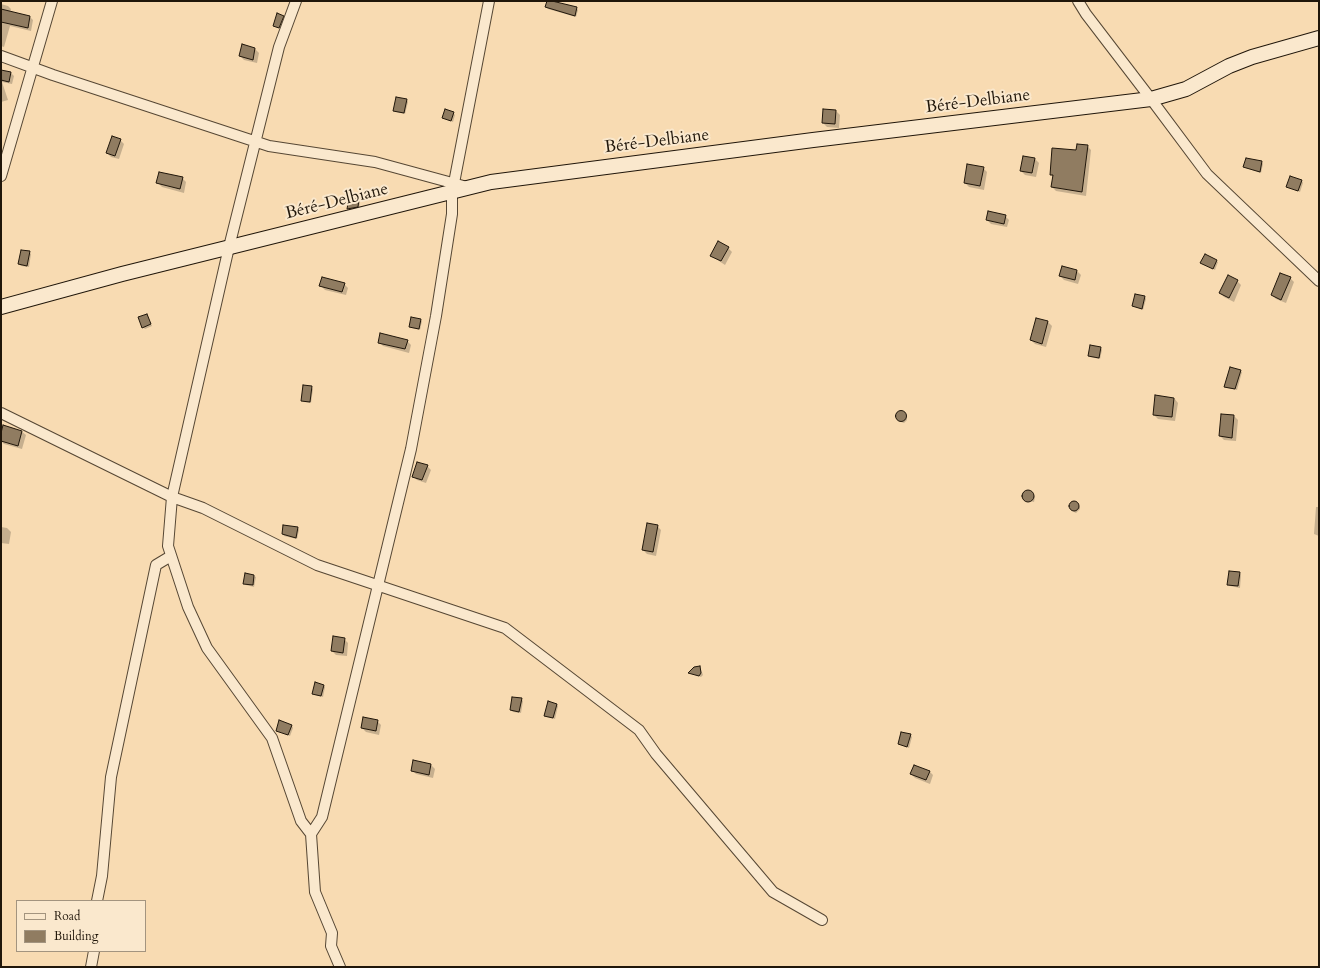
<!DOCTYPE html>
<meta charset="utf-8">
<style>
body{margin:0}
#map{position:relative;width:1320px;height:968px;overflow:hidden;background:#f8dbb2;font-family:Cardo,serif}
canvas{display:block}
.frame{position:absolute;inset:0;border:2px solid #20160a;pointer-events:none}
.legend{position:absolute;left:16px;top:900px;width:130px;height:52px;box-sizing:border-box;background:#fae8cd;border:1px solid #a3947f;margin:0;padding:5px 7px;list-style:none;font-size:12px;color:#20160a}
.legend li{display:flex;align-items:center;gap:8px;height:20px}
.legend b{width:20px;border:1px solid #a3947f}
</style>
<div id="map">
<canvas width="1320" height="968"></canvas>
<div class="frame"></div>
<ul class="legend">
<li><b style="height:5px;background:#fae8cd"></b>Road</li>
<li><b style="height:11px;background:#907c61"></b>Building</li>
</ul>
</div>
<script>
const context = document.querySelector('canvas').getContext('2d');
context.lineJoin = 'round';
function fill(path, color) { context.fillStyle = color; context.fill(path, 'evenodd'); }
const toPath = rows => new Path2D(rows.map(r => 'M' + r).join(''));
function trace(path, color, width, dash) { context.strokeStyle = color; context.lineWidth = width; context.lineCap = dash ? 'butt' : 'round'; context.setLineDash(dash || []); context.stroke(path); }
function label(font, color, halo, rows, align = 'center') {
  context.font = font + ' Cardo,serif'; context.lineWidth = 4; context.setLineDash([]); context.textBaseline = 'middle'; context.strokeStyle = halo; context.fillStyle = color; for (const [text, x, y, turn = 0] of rows) {
    context.save(); context.translate(x, y); context.rotate((+turn || 0) * Math.PI / 180); context.textAlign = isNaN(turn) ? turn : align; if (halo) context.strokeText(text, 0, 0); context.fillText(text, 0, 0); context.restore();
  }
}
fill(toPath([
 [548,1,576,8,578,10,576,17,548,9,546,7],
 [1,4,8,6,11,9,10,12,30,17,33,20,31,31,10,26,4,47,1,46],
 [283,16,285,18,281,29,276,27,274,26],
 [242,46,255,49,259,53,257,63,244,60,240,56],
 [1,71,11,73,14,76,12,84,2,82,8,100,1,102],
 [407,100,408,102,405,114,396,112,394,110],
 [836,111,840,115,839,128,827,127,823,123],
 [453,113,455,115,453,122,443,118],
 [120,140,124,144,119,159,111,157,107,153],
 [1087,146,1091,150,1086,196,1056,191,1052,187,1054,177,1051,175,1077,151],
 [1035,159,1039,163,1036,177,1025,175,1021,171],
 [1262,162,1263,164,1261,173,1246,168,1245,167],
 [983,168,987,172,984,190,969,187,965,183],
 [182,178,186,182,184,193,162,187,158,183],
 [1302,181,1303,183,1300,192,1287,187],
 [358,200,360,202,359,208,350,210,348,209],
 [1005,216,1009,220,1007,227,991,224,987,220],
 [728,248,732,252,725,265,716,259,712,255],
 [29,252,31,254,29,267,21,266,19,264],
 [1216,261,1218,262,1215,270,1202,263],
 [1077,271,1081,275,1078,284,1064,280,1060,276],
 [1290,278,1294,282,1286,303,1276,299,1272,295],
 [1237,281,1241,285,1234,302,1224,297,1220,293],
 [344,284,348,288,346,295,325,290,321,286],
 [1145,297,1146,299,1143,310,1133,306],
 [147,315,152,326,145,329,143,327],
 [420,320,422,321,420,330,412,328,410,327],
 [1048,322,1052,326,1046,347,1035,344,1031,340],
 [407,341,411,345,409,353,383,346,379,342],
 [1101,348,1102,350,1100,359,1090,357,1089,355],
 [1240,371,1242,372,1237,390,1227,388,1225,387],
 [311,387,313,389,311,403,304,402,302,400],
 [1174,398,1178,403,1175,421,1158,419,1154,415],
 [899,412,906,415,907,420,904,423,901,422,897,417,898,413],
 [1234,416,1238,420,1236,441,1224,440,1220,436],
 [21,431,26,435,22,449,4,444,1,441,1,437],
 [427,466,431,470,426,483,417,480,413,476],
 [1027,491,1034,495,1035,497,1034,502,1024,499,1023,496],
 [1075,502,1080,507,1080,509,1076,513,1074,512,1070,506,1071,503],
 [1316,507,1319,507,1319,536,1314,534],
 [657,526,661,530,656,556,647,554,643,550],
 [1,527,7,528,11,532,9,544,1,543],
 [298,528,299,530,297,539,284,536,283,534],
 [1240,573,1241,575,1240,588,1230,586,1228,584],
 [246,574,254,576,256,577,254,587,246,585,244,583],
 [344,639,348,643,347,656,336,655,332,651],
 [700,667,703,675,701,677,689,673],
 [323,685,325,687,323,697,315,695,313,693],
 [521,699,523,701,521,713,513,712,511,710],
 [556,704,558,706,555,719,547,717,545,715],
 [377,721,381,725,379,735,366,732,362,728],
 [292,726,293,728,290,736,277,731],
 [910,735,912,737,909,748,899,744],
 [414,761,431,765,435,769,433,778,416,774,412,770],
 [929,771,933,775,930,784,915,778,911,774]
]), '#0003');
const building = toPath([
 [547,1,552,1,577,7,575,16,545,7,547,1],
 [1,9,30,16,28,28,1,22,1,9],
 [277,13,284,16,279,28,273,26,277,13],
 [242,44,255,48,253,60,239,56,242,44],
 [1,70,11,72,9,82,1,80,1,70],
 [396,97,407,99,404,113,393,111,396,97],
 [445,109,454,112,451,121,442,118,445,109],
 [823,109,836,110,835,124,822,123,823,109],
 [112,136,121,139,115,156,106,153,112,136],
 [1077,144,1088,145,1082,192,1051,187,1053,175,1050,175,1052,148,1076,150,1077,144],
 [1023,156,1035,158,1032,173,1020,171,1023,156],
 [1246,158,1262,161,1260,172,1243,167,1246,158],
 [967,164,984,167,980,186,964,183,967,164],
 [159,172,183,177,180,189,156,183,159,172],
 [1290,176,1302,180,1298,191,1286,187,1290,176],
 [349,198,359,199,358,207,347,209,349,198],
 [988,211,1006,215,1004,224,986,220,988,211],
 [718,241,729,247,721,261,710,256,718,241],
 [21,250,30,251,27,266,18,264,21,250],
 [1205,254,1217,260,1213,269,1200,263,1205,254],
 [1062,266,1077,270,1075,280,1059,276,1062,266],
 [1280,273,1291,277,1281,300,1271,295,1280,273],
 [1228,275,1238,280,1229,298,1219,293,1228,275],
 [322,277,345,283,342,292,319,286,322,277],
 [1135,294,1145,296,1142,309,1132,306,1135,294],
 [147,314,151,324,142,328,138,317,147,314],
 [411,317,421,319,419,329,409,327,411,317],
 [1036,318,1048,321,1042,344,1030,340,1036,318],
 [380,333,408,340,405,349,378,343,380,333],
 [1090,345,1101,347,1099,358,1088,356,1090,345],
 [1230,367,1241,370,1235,389,1224,387,1230,367],
 [303,385,312,386,310,402,301,401,303,385],
 [1155,395,1174,398,1172,417,1153,415,1155,395],
 '895.5 416a5.5 5.5 0 1 1 11 0a5.5 5.5 0 1 1-11 0Z',
 [1221,414,1234,415,1232,438,1219,436,1221,414],
 [3,425,22,431,18,446,1,441,1,433,3,425],
 [417,462,428,465,422,480,412,477,417,462],
 '1022 496a6 6 0 1 1 12 0a6 6 0 1 1-12 0Z',
 '1069 506a5 5 0 1 1 10 0a5 5 0 1 1-10 0Z',
 [647,523,658,525,653,552,642,550,647,523],
 [283,525,298,527,296,538,282,534,283,525],
 [1229,571,1240,572,1238,586,1227,585,1229,571],
 [245,573,254,575,253,585,243,584,245,573],
 [333,636,345,638,343,653,331,651,333,636],
 [700,666,701,673,699,676,688,673,694,667,700,666],
 [315,682,324,685,321,696,312,694,315,682],
 [512,697,522,698,519,712,510,710,512,697],
 [548,701,557,704,553,718,544,716,548,701],
 [363,717,378,720,376,731,361,728,363,717],
 [279,720,292,725,288,735,276,731,279,720],
 [901,732,911,734,907,747,898,744,901,732],
 [413,760,431,764,429,775,411,771,413,760],
 [914,765,930,771,926,780,910,774,914,765]
]);
fill(building, '#907c61');
trace(building, '#20160a', 1);
const street = toPath([
 [296,1,279,47,229,247,172,497,168,546,188,607,207,648,272,738,301,821,311,834,315,892,332,933,331,946,340,967],
 [1078,1,1086,14,1151,99,1207,174,1319,281],
 [1,56,53,75,269,146,375,162,467,187],
 [1,176,52,1],
 [454,183,489,1],
 [1,413,172,497,203,508,317,565,505,628,639,730,656,754,773,892,822,920],
 [311,834,322,817,411,449,436,316,452,214,452,192],
 [97,901,102,876,111,777,156,565,171,556],
 [91,967,94,951]
]);
const secondary = toPath([
 [1,307,122,274,491,182,813,140,1151,99,1186,89,1229,66,1252,57,1319,38]
]);
trace(street, '#564734', 12);
trace(secondary, '#20160a', 16);
trace(street, '#fae8cd', 10);
trace(secondary, '#fae8cd', 14);
label('17px', '#20160a', '#fae8cd', [
 ["Béré-Delbiane",978,102,-7],
 ["Béré-Delbiane",657,142,-7],
 ["Béré-Delbiane",337,202,-14]
]);
</script>
